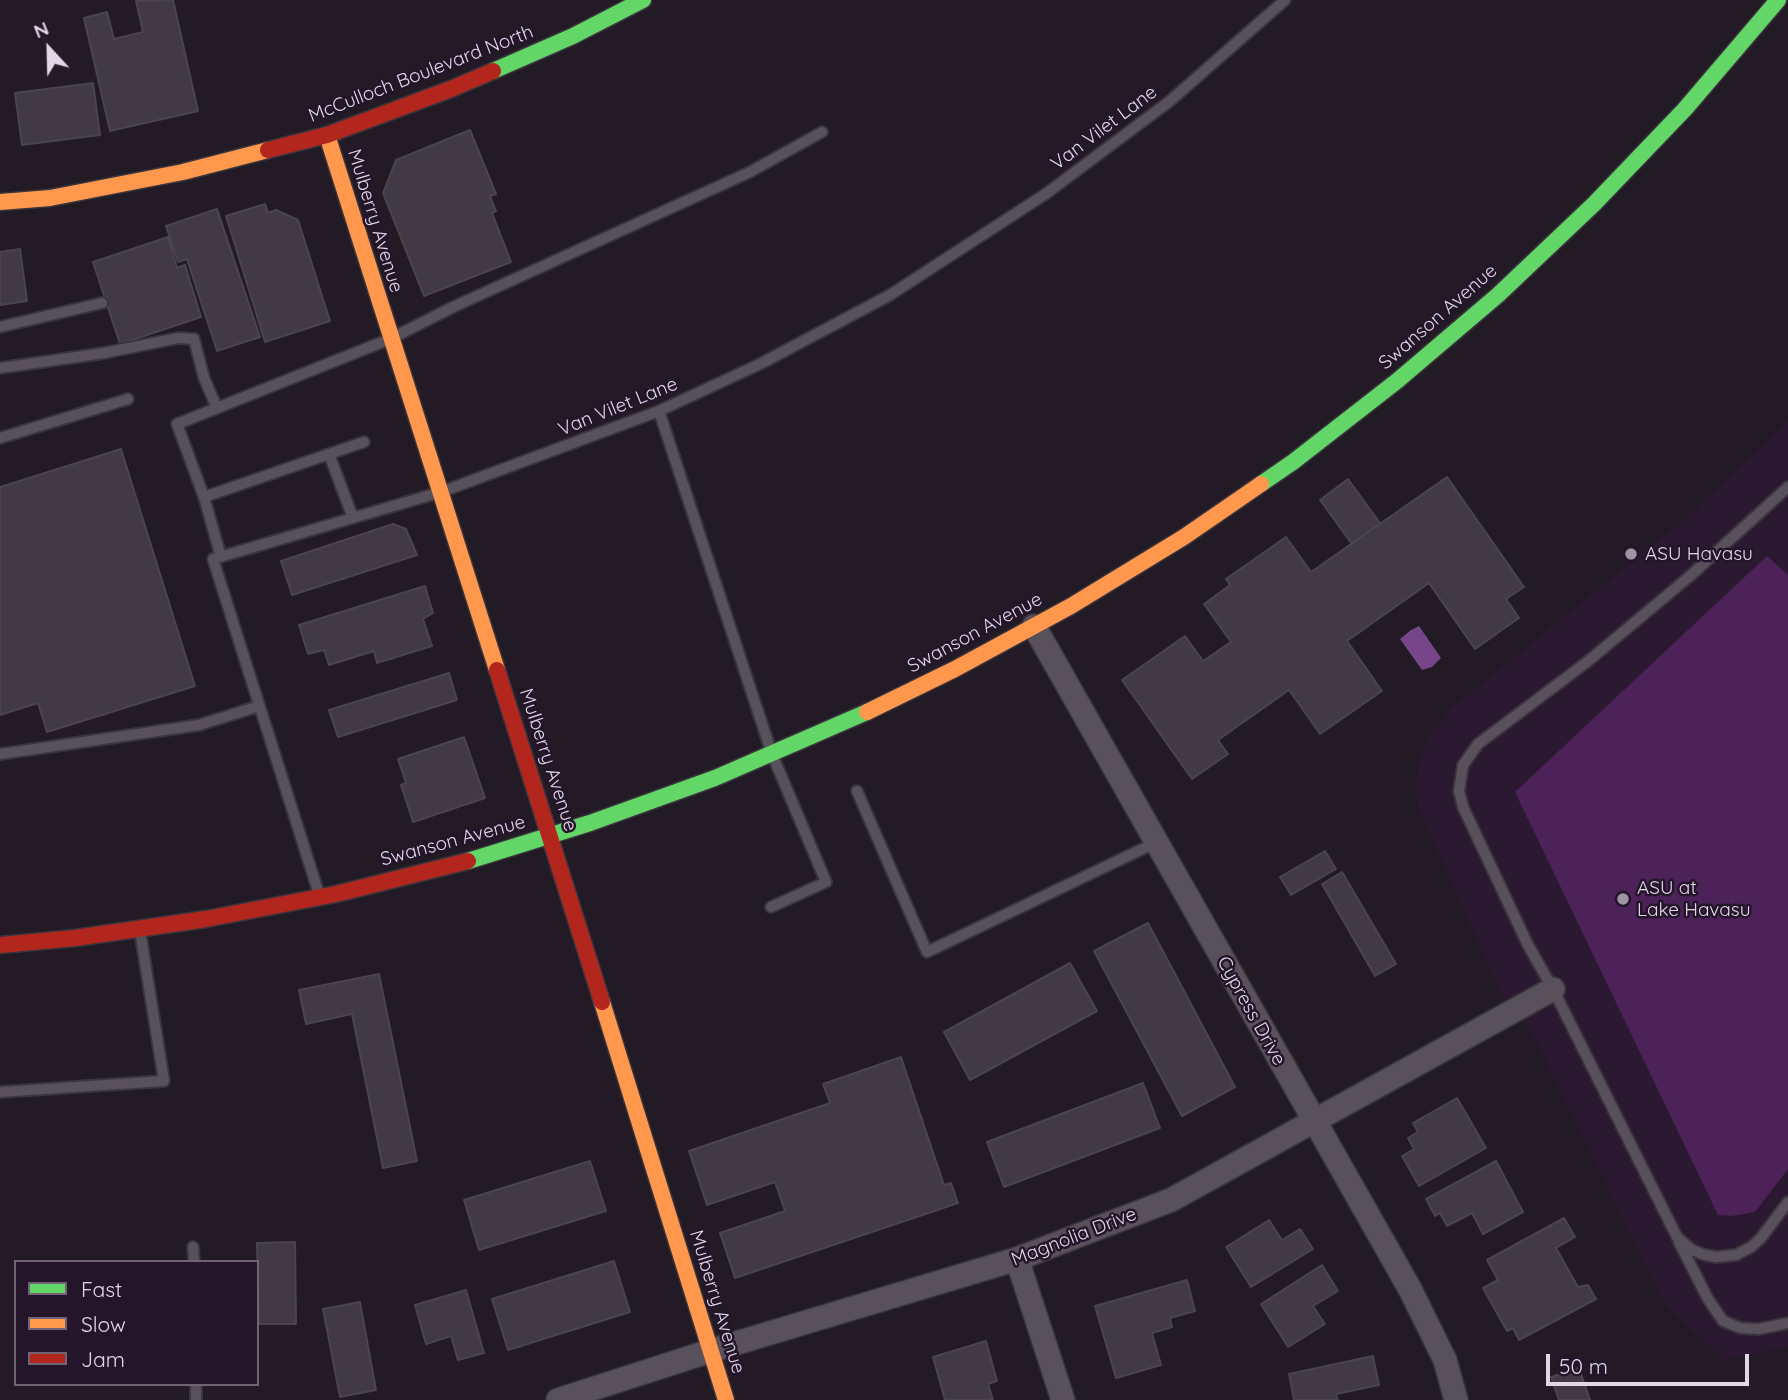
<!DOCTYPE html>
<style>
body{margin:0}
#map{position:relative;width:1788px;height:1400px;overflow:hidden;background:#221a25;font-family:Quicksand,sans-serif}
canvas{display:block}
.legend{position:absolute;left:14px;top:1260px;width:245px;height:126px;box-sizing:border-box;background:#24152a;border:2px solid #706375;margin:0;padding:9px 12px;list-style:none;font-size:21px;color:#e2d7e6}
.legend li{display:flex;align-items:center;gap:14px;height:35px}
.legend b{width:35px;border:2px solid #706375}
.north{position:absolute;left:14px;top:14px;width:70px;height:70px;-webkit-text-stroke:5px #24152a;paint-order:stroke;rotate:338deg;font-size:19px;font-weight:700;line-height:28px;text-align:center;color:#e2d7e6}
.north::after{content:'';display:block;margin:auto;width:24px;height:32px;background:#e2d7e6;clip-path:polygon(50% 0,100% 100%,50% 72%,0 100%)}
.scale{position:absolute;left:1546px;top:1354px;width:203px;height:32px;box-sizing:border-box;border:4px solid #e2d7e6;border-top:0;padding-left:9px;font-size:21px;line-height:24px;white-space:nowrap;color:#e2d7e6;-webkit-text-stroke:5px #24152a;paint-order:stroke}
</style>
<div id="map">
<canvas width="1788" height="1400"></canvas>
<ul class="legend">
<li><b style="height:9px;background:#63d668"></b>Fast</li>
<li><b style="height:9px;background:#ff974d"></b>Slow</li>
<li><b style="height:9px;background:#b3261e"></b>Jam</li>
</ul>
<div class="north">N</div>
<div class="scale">50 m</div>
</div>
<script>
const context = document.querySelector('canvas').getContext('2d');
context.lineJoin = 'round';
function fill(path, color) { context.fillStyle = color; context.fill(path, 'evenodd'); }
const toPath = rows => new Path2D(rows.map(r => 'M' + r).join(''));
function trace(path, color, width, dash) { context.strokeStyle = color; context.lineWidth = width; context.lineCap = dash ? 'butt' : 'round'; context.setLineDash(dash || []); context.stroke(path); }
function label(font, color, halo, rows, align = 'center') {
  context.font = font + ' Quicksand,sans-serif'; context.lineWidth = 5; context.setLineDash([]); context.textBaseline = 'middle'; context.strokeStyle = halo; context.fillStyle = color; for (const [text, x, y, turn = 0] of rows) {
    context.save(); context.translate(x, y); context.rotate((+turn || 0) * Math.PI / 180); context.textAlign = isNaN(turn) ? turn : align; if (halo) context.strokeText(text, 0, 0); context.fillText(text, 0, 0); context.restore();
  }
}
fill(toPath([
 [1788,421,1788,1347,1723,1360,1664,1303,1535,1040,1526,1023,1500,992,1417,805,1415,783,1421,756,1429,736,1450,709,1687,517]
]), '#2b1831');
fill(toPath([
 [1767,556,1788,575,1788,1169,1755,1212,1731,1216,1718,1215,1515,792]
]), '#4c2259');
fill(toPath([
 [1419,626,1441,658,1432,667,1422,670,1400,639,1411,630]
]), '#774589');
const building = toPath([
 [173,0,198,111,110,131,84,18,107,12,114,39,143,32,136,1,173,0],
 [93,83,100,135,22,145,15,93,93,83],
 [470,130,496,194,490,196,496,211,492,213,511,262,424,296,383,193,396,160,470,130],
 [265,204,268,213,276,210,298,220,330,321,265,342,226,216,265,204],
 [217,209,260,337,217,351,187,259,178,262,166,226,217,209],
 [168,237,177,268,185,265,201,317,120,344,93,262,168,237],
 [20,249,27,301,0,305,0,252,20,249],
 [121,449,195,686,47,732,38,703,0,715,0,487,121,449],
 [1447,477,1524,587,1506,599,1519,618,1475,649,1429,583,1347,641,1382,691,1320,734,1289,690,1218,740,1228,754,1192,779,1122,680,1185,636,1203,661,1231,642,1204,604,1230,585,1226,579,1286,537,1311,572,1447,477],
 [1348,479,1380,523,1352,544,1320,500,1348,479],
 [393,524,406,529,417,555,292,595,281,561,393,524],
 [425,586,433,613,423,619,432,646,377,663,374,651,329,665,324,650,308,654,299,625,425,586],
 [449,673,457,700,338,737,329,710,449,673],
 [464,737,485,798,413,822,401,785,406,783,398,759,464,737],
 [1325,851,1336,869,1291,895,1280,877,1325,851],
 [1342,872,1396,964,1375,976,1322,884,1342,872],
 [1148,923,1235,1087,1182,1116,1094,951,1148,923],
 [1070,963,1097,1011,970,1080,944,1032,1070,963],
 [379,974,417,1161,383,1168,352,1014,306,1024,299,990,379,974],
 [901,1057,944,1185,951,1183,958,1203,735,1278,720,1233,785,1211,775,1182,707,1205,689,1151,830,1103,823,1084,901,1057],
 [1143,1083,1160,1128,1004,1187,987,1142,1143,1083],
 [1457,1098,1486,1148,1419,1186,1402,1156,1414,1149,1408,1138,1418,1132,1413,1123,1457,1098],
 [590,1161,606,1211,479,1250,464,1200,590,1161],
 [1496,1161,1523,1212,1483,1234,1472,1213,1447,1226,1440,1213,1435,1216,1426,1199,1496,1161],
 [1564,1218,1575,1237,1556,1248,1578,1287,1588,1285,1596,1299,1519,1340,1513,1328,1507,1331,1483,1288,1498,1280,1487,1260,1564,1218],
 [1269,1220,1282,1240,1300,1229,1313,1249,1251,1287,1226,1247,1269,1220],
 [295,1242,296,1324,259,1324,257,1243,295,1242],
 [614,1261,630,1312,508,1350,492,1299,614,1261],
 [1322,1265,1338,1291,1313,1306,1325,1324,1288,1347,1261,1304,1322,1265],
 [1187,1280,1195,1311,1170,1318,1172,1327,1152,1333,1161,1365,1116,1378,1095,1306,1187,1280],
 [466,1290,484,1353,458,1360,451,1336,426,1344,415,1305,466,1290],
 [360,1302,376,1390,340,1397,323,1309,360,1302],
 [986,1341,997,1381,988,1384,993,1400,945,1400,933,1357,986,1341],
 [1373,1356,1379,1385,1336,1394,1338,1400,1294,1400,1289,1374,1373,1356],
 [1579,1368,1590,1400,1559,1400,1551,1377,1579,1368]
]);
fill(building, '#413a44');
trace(building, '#4b444e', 2);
const lane = toPath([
 [0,327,102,303],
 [0,368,104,353,178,338,194,339,204,378,217,408],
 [659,411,772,754,826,882,771,907],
 [0,438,128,399],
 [364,442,204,497,177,424,390,339,453,307,750,172,822,132],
 [329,454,353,518],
 [1788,487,1690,576,1587,662,1478,744,1463,765,1459,791,1463,807,1528,945,1553,989,1677,1237,1692,1250,1705,1255,1716,1257,1736,1255,1751,1247,1761,1238,1788,1202],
 [204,497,221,557],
 [0,754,199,725,259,706],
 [857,791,927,952,1157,842],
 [319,894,213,559,441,492,659,411,762,363,890,295,1047,193,1170,101,1285,0],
 [0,1092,164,1081,140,931],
 [1679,1242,1708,1299,1723,1321,1740,1328,1759,1329,1788,1323],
 [193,1247,194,1262],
 [196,1384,196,1400]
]);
const street = toPath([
 [1034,626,1410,1289,1445,1360,1456,1400],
 [1017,1259,1063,1400],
 [558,1400,710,1351,1017,1259,1171,1200,1553,989]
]);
const fast = toPath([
 [493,71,573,36,643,0],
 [1261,484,1293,462,1397,381,1498,295,1594,204,1685,109,1778,0],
 [468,861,590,823,715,778,867,712]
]);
const slow = toPath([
 [327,135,497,670],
 [0,202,50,198,183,172,268,150],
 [867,712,955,669,1071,606,1184,537,1261,484],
 [602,1002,726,1400]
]);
const jam = toPath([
 [268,150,327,135,451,89,493,71],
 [497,670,602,1002],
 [0,945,75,938,206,919,336,894,468,861]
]);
trace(lane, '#3a343d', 14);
trace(street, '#3a343d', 26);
trace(fast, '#3a343d', 19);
trace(slow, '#3a343d', 19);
trace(jam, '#3a343d', 19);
trace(lane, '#58515b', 10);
trace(street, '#58515b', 23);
trace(fast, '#63d668', 16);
trace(slow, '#ff974d', 16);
trace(jam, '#b3261e', 16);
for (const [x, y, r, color] of [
 [1631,554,7,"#9f95a2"],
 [1623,899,7,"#9f95a2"]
]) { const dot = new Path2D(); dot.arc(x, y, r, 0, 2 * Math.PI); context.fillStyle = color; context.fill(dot); trace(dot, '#24152a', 2.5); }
label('19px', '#e2d7e6', '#24152a', [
 ["McCulloch Boulevard North",421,74,-21],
 ["Van Vilet Lane",1104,128,-37],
 ["Mulberry Avenue",375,221,73],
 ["Swanson Avenue",1438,317,-41],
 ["Van Vilet Lane",618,407,-22],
 ["Swanson Avenue",975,633,-28],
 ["Mulberry Avenue",548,760,72],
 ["Swanson Avenue",453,841,-15],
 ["Cypress Drive",1251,1011,61],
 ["Magnolia Drive",1074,1237,-21],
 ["Mulberry Avenue",717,1302,73]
]);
label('19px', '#e2d7e6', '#24152a', [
 ["ASU Havasu",1645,554],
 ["ASU at",1637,888],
 ["Lake Havasu",1637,910]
], 'left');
</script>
